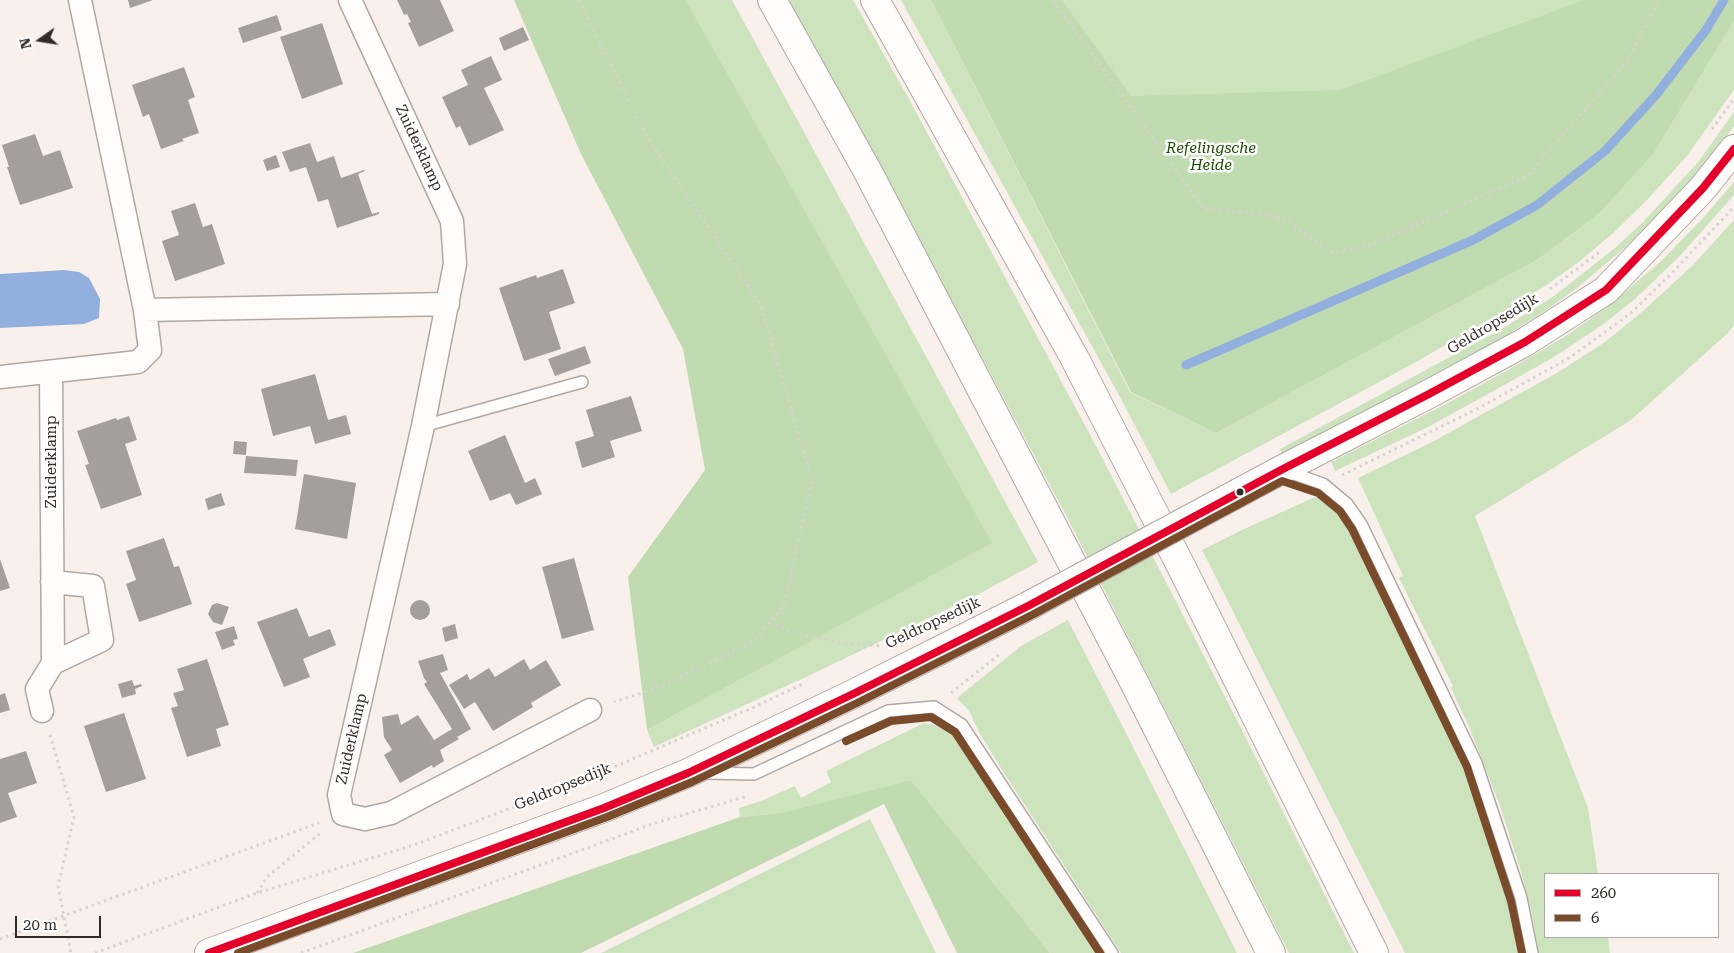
<!DOCTYPE html>
<style>
body{margin:0}
#map{position:relative;width:1734px;height:953px;overflow:hidden;background:#f9f0ec;font-family:"Roboto Serif",serif}
canvas{display:block}
.legend{position:absolute;left:1544px;top:873px;width:175px;height:65px;box-sizing:border-box;background:#fff;border:1px solid #adaaa9;margin:0;padding:6px 9px;list-style:none;font-size:15px;color:#322b28}
.legend li{display:flex;align-items:center;gap:10px;height:25px}
.legend b{width:25px;border:1px solid #adaaa9}
.north{position:absolute;left:15px;top:15px;width:50px;height:50px;-webkit-text-stroke:4px #fff;paint-order:stroke;rotate:257deg;font-size:14px;font-weight:700;line-height:20px;text-align:center;color:#322b28}
.north::after{content:'';display:block;margin:auto;width:18px;height:22px;background:#322b28;clip-path:polygon(50% 0,100% 100%,50% 72%,0 100%)}
.scale{position:absolute;left:15px;top:916px;width:86px;height:22px;box-sizing:border-box;border:2px solid #322b28;border-top:0;padding-left:6px;font-size:15px;line-height:18px;white-space:nowrap;color:#322b28;-webkit-text-stroke:4px #fff;paint-order:stroke}
</style>
<div id="map">
<canvas width="1734" height="953"></canvas>
<ul class="legend">
<li><b style="height:6px;background:#e4002b"></b>260</li>
<li><b style="height:6px;background:#7a4b2a"></b>6</li>
</ul>
<div class="north">N</div>
<div class="scale">20 m</div>
</div>
<script>
const context = document.querySelector('canvas').getContext('2d');
context.lineJoin = 'round';
function fill(path, color) { context.fillStyle = color; context.fill(path, 'evenodd'); }
const toPath = rows => new Path2D(rows.map(r => 'M' + r).join(''));
function trace(path, color, width, dash) { context.strokeStyle = color; context.lineWidth = width; context.lineCap = dash ? 'butt' : 'round'; context.setLineDash(dash || []); context.stroke(path); }
function label(font, color, halo, rows, align = 'center') {
  context.font = font + ' "Roboto Serif",serif'; context.lineWidth = 5; context.setLineDash([]); context.textBaseline = 'middle'; context.strokeStyle = halo; context.fillStyle = color; for (const [text, x, y, turn = 0] of rows) {
    context.save(); context.translate(x, y); context.rotate((+turn || 0) * Math.PI / 180); context.textAlign = isNaN(turn) ? turn : align; if (halo) context.strokeText(text, 0, 0); context.fillText(text, 0, 0); context.restore();
  }
}
fill(toPath([
 [686,0,732,0,1038,562,977,595,808,676,654,747,647,730,991,543],
 [785,0,853,0,909,99,1095,444,1241,728,1354,953,1289,953,1068,519,912,226],
 [901,0,931,0,1130,392,1216,433,1537,260,1600,213,1654,153,1734,21,1734,90,1686,157,1646,201,1612,234,1580,261,1545,286,1496,316,1407,367,1171,494,1120,397],
 [937,0,1706,0,1145,360],
 [1734,112,1734,126,1712,157,1682,192,1641,234,1577,288,1545,311,1505,336,1431,377,1282,454,1280,449,1505,327,1554,296,1615,248,1643,222,1699,161],
 [1734,182,1734,195,1679,257,1636,298,1605,323,1554,357,1481,398,1424,429,1335,471,1331,462,1446,404,1515,366,1569,334,1612,303,1660,262,1704,217],
 [1734,220,1734,325,1728,333,1631,420,1475,516,1588,808,1598,874,1545,874,1545,937,1608,937,1610,953,1539,953,1531,909,1519,865,1499,803,1470,729,1451,688,1453,686,1399,578,1403,576,1358,478,1432,442,1557,373,1605,342,1643,311,1693,265],
 [1315,497,1331,506,1340,515,1349,531,1433,698,1465,767,1485,820,1511,912,1519,953,1405,953,1202,550,1242,530],
 [1068,620,1126,733,1237,953,1121,953,1004,773,980,734,969,711,957,698,1021,646],
 [924,723,939,726,953,735,967,751,1098,953,1050,953,911,780,780,813,740,817,739,808,761,801,795,786,801,798,831,782,826,771],
 [870,819,936,953,601,953]
]), '#cde3be');
fill(toPath([
 [514,0,686,0,992,543,647,730,628,577,705,470,683,349,581,154],
 [931,0,1062,0,1131,96,1340,90,1584,0,1734,0,1734,21,1654,153,1600,213,1537,260,1216,433,1131,392],
 [911,780,1050,953,957,953,884,804,581,953,353,953,740,817,780,813]
]), '#c1dbb1');
fill(toPath([
 [64,270,79,272,89,278,100,299,99,318,84,324,0,328,0,274]
]), '#91b0dd');
trace(toPath([
 [1186,365,1473,240,1537,205,1605,151,1656,95,1706,30,1724,0]
]), '#91b0dd', 9);
fill(toPath([
 [128,0,153,0,130,8],
 [397,0,440,0,454,31,419,47,408,23,411,22,407,14,404,15],
 [277,15,282,30,243,43,238,28],
 [322,23,343,84,302,99,280,37],
 [523,27,529,40,504,51,499,38],
 [491,56,502,80,484,88,504,130,469,146,460,126,456,128,442,97,468,85,461,70],
 [184,67,195,97,188,100,199,133,182,139,184,141,161,149,149,114,143,117,132,85],
 [35,134,43,156,60,150,73,188,20,205,7,167,9,167,2,145],
 [310,143,317,162,334,156,341,178,364,170,365,171,358,174,372,214,379,212,379,214,337,228,328,199,318,202,306,167,290,172,282,152],
 [276,155,280,167,267,171,263,160],
 [195,203,203,227,212,224,225,264,175,281,162,241,179,235,171,211],
 [563,269,575,303,549,312,561,349,524,361,499,288,536,275,537,278],
 [585,346,591,363,555,376,548,359],
 [315,374,328,420,346,415,351,434,315,444,310,426,273,436,261,389],
 [631,396,642,431,610,441,615,457,582,468,575,442,594,436,586,410],
 [129,416,137,440,125,444,142,495,101,509,85,465,89,464,77,431,116,418,117,420],
 [505,435,525,483,535,478,542,494,516,505,510,493,490,501,468,451],
 [234,441,247,442,246,455,233,454],
 [246,456,298,460,296,476,244,473],
 [304,474,356,483,347,539,295,529],
 [221,493,225,505,208,510,205,499],
 [164,538,174,567,179,566,192,604,139,622,126,584,136,580,126,551],
 [574,558,594,630,562,639,542,567],
 [0,559,10,588,0,591],
 '410 610a10 10 0 1 1 20 0a10 10 0 1 1-20 0Z',
 [217,603,229,607,222,625,213,622,208,614,212,605],
 [297,608,309,637,330,629,336,645,303,659,310,677,284,687,257,622],
 [455,624,458,638,445,642,442,628],
 [234,626,238,639,233,640,235,645,222,650,215,632],
 [443,654,448,670,440,673,471,729,457,737,459,739,440,750,444,761,433,768,432,765,400,783,384,755,392,750,384,737,382,717,398,714,401,725,418,715,434,740,452,729,424,684,427,682,424,678,418,661],
 [207,659,229,725,216,729,221,746,187,757,171,708,178,706,173,693,184,690,177,669],
 [524,659,530,670,546,660,561,685,531,703,533,707,493,731,475,702,464,709,449,685,467,674,470,680,489,668,495,677],
 [132,680,134,686,141,684,142,686,135,689,136,694,122,698,118,684],
 [5,693,10,710,0,713,0,695],
 [124,713,146,779,106,792,84,726],
 [26,751,37,783,8,793,17,817,0,823,0,759]
]), '#a59e9a');
const service = toPath([
 [423,426,582,382],
 [1286,471,1323,484,1347,504,1361,524,1476,763,1521,898,1532,953],
 [704,773,754,774,888,711,934,707,962,725,1112,953]
]);
const minor = toPath([
 [350,0,452,221,455,264,423,426,339,795,343,814,365,819,391,813,590,710],
 [145,310,448,304],
 [51,372,53,663],
 [0,377,138,362,150,350,145,310,80,0],
 [42,711,37,689,53,663,102,640,93,586,52,582]
]);
const tertiary = toPath([
 [1212,507,1281,470,1429,394,1525,342,1606,290,1703,188,1734,149],
 [209,953,604,808,688,773,853,694,1028,606]
]);
const motorway = toPath([
 [772,0,867,170,1133,680,1271,953],
 [875,0,1074,357,1184,572,1374,953]
]);
trace(service, '#b0a8a5', 14);
trace(minor, '#b0a8a5', 25);
trace(tertiary, '#b0a8a5', 30);
trace(motorway, '#b0a8a5', 30);
trace(toPath([
 [579,0,647,137,761,305,812,481,784,605,754,641,663,686,614,702],
 [1053,0,1204,209,1265,214,1288,220,1329,253,1366,247,1527,176,1627,62,1659,0],
 [1712,129,1734,99],
 [1550,289,1601,251],
 [1342,475,1477,409,1569,358,1630,314,1673,272,1734,207],
 [769,623,803,635,842,643,882,646],
 [951,693,1001,653],
 [50,735,74,817,58,886,71,953],
 [257,893,267,877,323,831],
 [0,939,319,823],
 [95,953,257,893,414,845,579,782,754,707,805,683],
 [301,953,655,823,748,796]
]), '#d6d2d0', 3, [2.5, 4]);
trace(service, '#fefdfc', 11);
trace(minor, '#fefdfc', 22);
trace(tertiary, '#fefdfc', 28);
trace(motorway, '#fefdfc', 28);
const tertiaryBridge = toPath([
 [1028,606,1212,507]
]);
trace(tertiaryBridge, '#b0a8a5', 30, []);
trace(tertiaryBridge, '#fefdfc', 28);
trace(toPath([
 [209,953,604,808,688,773,853,694,1028,606,1281,470,1429,394,1525,342,1606,290,1703,188,1734,149]
]), '#e4002b', 8);
trace(toPath([
 [846,741,891,721,931,717,955,732,1100,953],
 [238,953,607,817,692,782,857,703,1032,615,1282,481,1318,493,1340,511,1352,529,1467,767,1511,901,1522,953]
]), '#7a4b2a', 8);
for (const [x, y, r, color] of [
 [1240,492,4.5,"#322b28"]
]) { const dot = new Path2D(); dot.arc(x, y, r, 0, 2 * Math.PI); context.fillStyle = color; context.fill(dot); trace(dot, '#fff', 2); }
label('15px', '#322b28', '#fff', [
 ["Zuiderklamp",419,148,65],
 ["Geldropsedijk",1493,324,-31],
 ["Zuiderklamp",52,462,-90],
 ["Geldropsedijk",933,623,-25],
 ["Zuiderklamp",352,739,-77],
 ["Geldropsedijk",563,787,-22]
]);
label('italic 15px', '#1b4d00', '#fff', [
 ["Refelingsche",1211,149],
 ["Heide",1211,166]
]);
</script>
